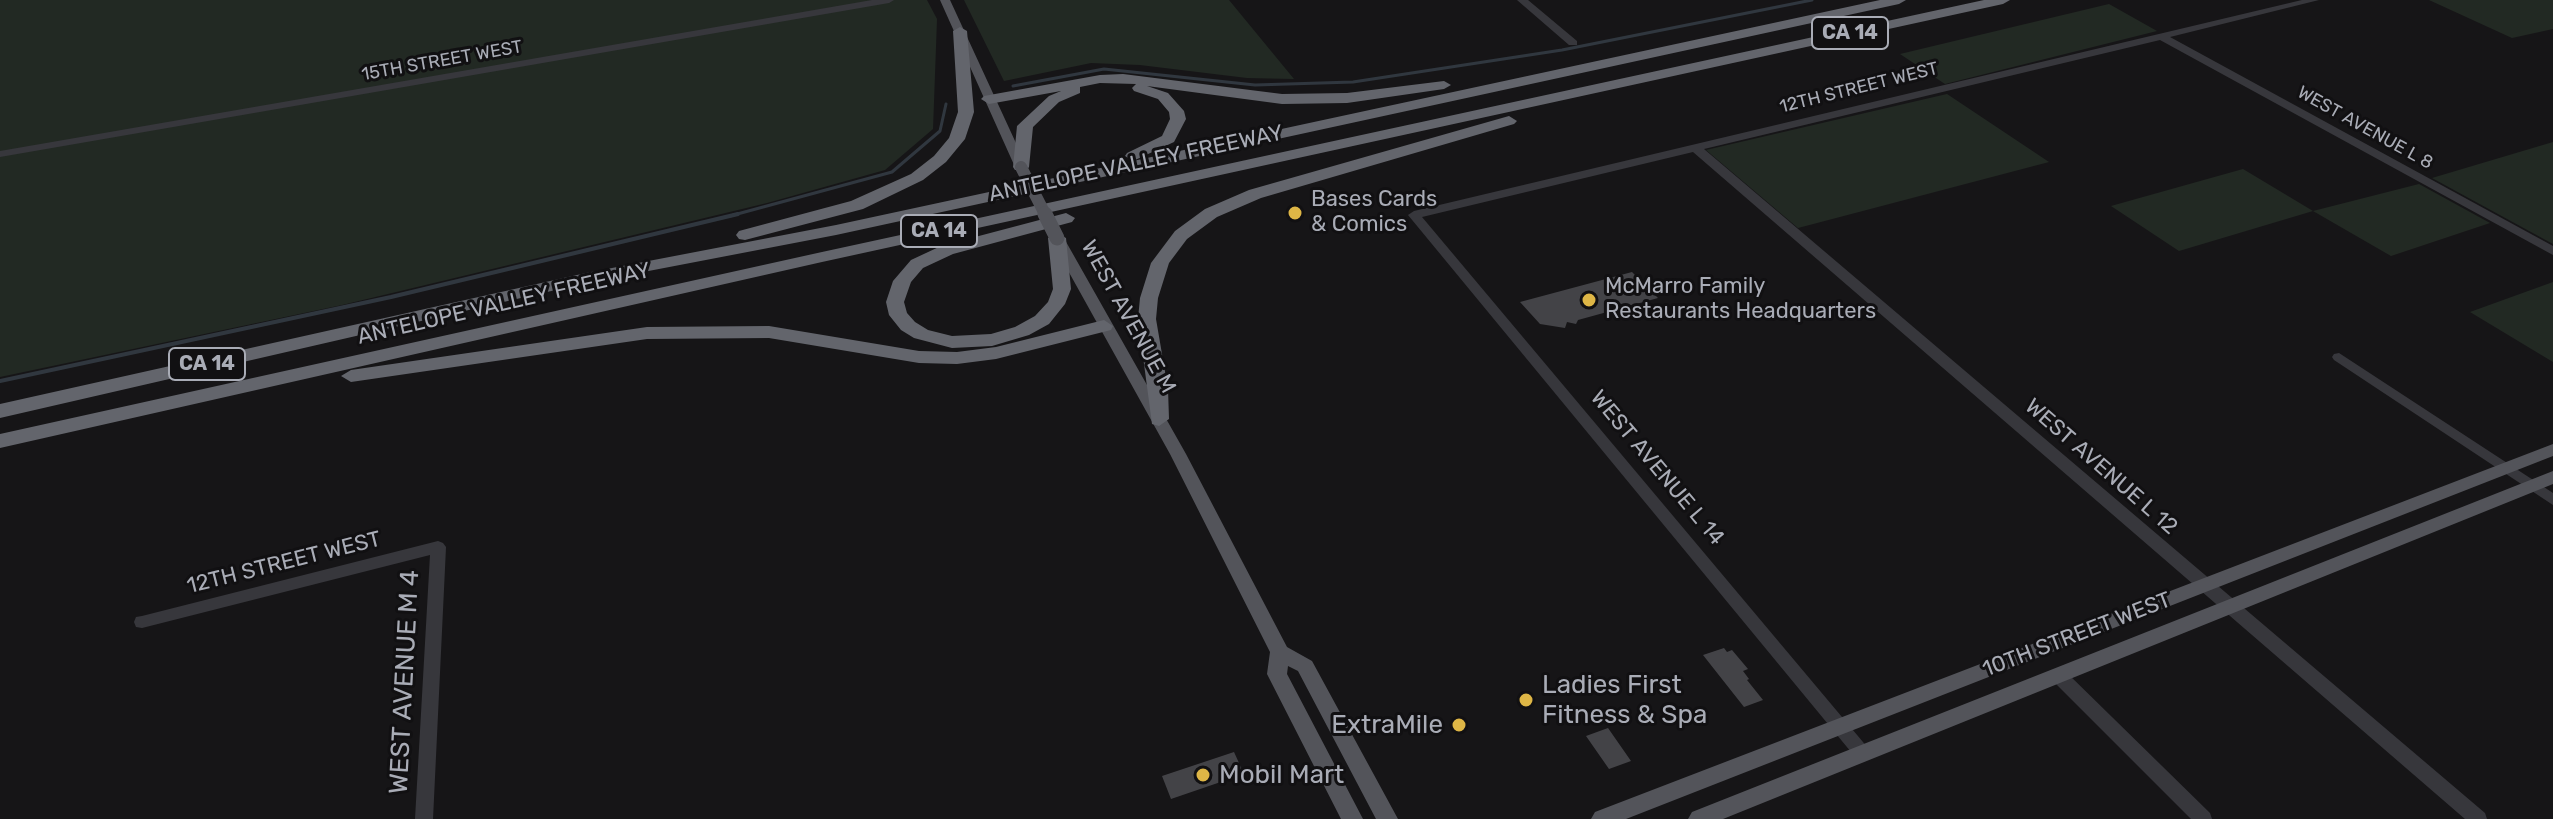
<!DOCTYPE html>
<style>
body{margin:0}
canvas{display:block;background:#161517}
</style>
<canvas width="2553" height="819"></canvas>
<script>
const context = document.querySelector('canvas').getContext('2d');
context.lineJoin = 'round';
function fill(path, color) { context.fillStyle = color; context.fill(path, 'evenodd'); }
const toPath = rows => new Path2D(rows.map(r => 'M' + r).join(''));
function trace(path, color, width, dash) { context.strokeStyle = color; context.lineWidth = width; context.lineCap = dash ? 'butt' : 'round'; context.setLineDash(dash || []); context.stroke(path); }
function label(font, color, halo, rows, align = 'center') {
  context.font = font + ' Rubik,sans-serif'; context.lineWidth = 6; context.setLineDash([]); context.textBaseline = 'middle'; context.strokeStyle = halo; context.fillStyle = color; for (const [text, x, y, turn = 0] of rows) {
    context.save(); context.translate(x, y); context.rotate((+turn || 0) * Math.PI / 180); context.textAlign = isNaN(turn) ? turn : align; if (halo) context.strokeText(text, 0, 0); context.fillText(text, 0, 0); context.restore();
  }
}
fill(toPath([
 [0,0,927,0,937,19,933,129,885,170,767,203,342,305,0,377],
 [964,0,1229,0,1294,79,1247,78,1140,65,1091,63,1004,81],
 [2429,0,2553,0,2553,29,2512,38],
 [2109,4,2157,31,1945,84,1900,54],
 [1947,94,2049,162,1798,228,1706,150],
 [2553,142,2553,244,2432,178],
 [2243,169,2313,211,2419,184,2490,223,2391,256,2313,211,2179,251,2111,206],
 [2553,282,2553,362,2470,312]
]), '#222923');
trace(toPath([
 [1013,86,1104,69,1255,85,1353,82,1562,50,1812,0],
 [730,216,892,172,940,131,946,104]
]), '#30373f', 3);
trace(toPath([
 [0,381,391,297,738,214]
]), '#30373f', 4);
fill(toPath([
 [1632,272,1658,298,1578,320,1576,324,1567,322,1565,328,1540,324,1520,302],
 [1724,648,1727,652,1732,650,1748,669,1743,671,1749,679,1747,680,1763,700,1744,707,1703,655],
 [1608,728,1631,761,1609,769,1586,736],
 [1234,752,1244,774,1171,799,1162,776]
]), '#434347');
fill(toPath([
 [872,0,894,0,889,3,0,157,0,151,872,0],
 [1517,0,1528,0,1577,41,1577,45,1569,45,1517,0],
 [2302,0,2319,0,2170,37,2553,246,2553,255,2160,40,1704,149,2485,813,2487,819,2465,819,1693,152,1422,217,1868,748,1871,753,1868,758,1862,761,1856,758,1408,215,1414,211,2302,0],
 [2339,353,2553,493,2553,505,2334,360,2332,357,2334,354,2339,353],
 [438,541,443,543,446,547,433,819,415,819,430,555,142,628,136,627,134,622,136,617,142,616,438,541],
 [2058,668,2064,670,2210,813,2212,819,2191,819,2052,680,2050,675,2052,670,2058,668]
]), '#37373c');
fill(toPath([
 [940,0,950,0,1027,167,1026,170,1021,171,1015,167,940,0],
 [1058,236,1065,240,1186,454,1287,647,1312,661,1398,819,1376,819,1298,671,1288,666,1287,674,1363,819,1341,819,1267,674,1270,652,1170,454,1051,240,1058,236],
 [2553,444,2553,456,1626,819,1591,819,1595,812,2553,444],
 [2553,471,2553,484,1723,819,1688,819,1692,812,2553,471]
]), '#53545a');
fill(toPath([
 [1880,0,1906,0,1899,4,836,235,586,283,0,418,0,404,586,273,836,225,1880,0],
 [1984,0,2010,0,2003,4,822,262,0,448,0,434,822,252,1984,0],
 [960,27,967,31,974,112,965,139,946,162,923,180,863,209,745,240,739,239,736,235,739,231,851,201,911,174,934,156,949,138,958,112,953,31,960,27],
 [1123,74,1282,94,1347,93,1444,81,1451,85,1444,89,1347,103,1282,104,1147,86,1168,93,1184,111,1186,119,1174,142,1133,161,1125,156,1127,153,1162,136,1170,119,1169,112,1158,99,1134,91,1132,88,1136,84,1100,83,1080,87,1080,93,1059,102,1033,127,1029,167,1027,170,1015,170,1013,167,1017,126,1049,96,1061,91,989,104,981,99,984,96,1100,75,1123,74],
 [1509,116,1517,121,1514,124,1261,198,1217,217,1187,239,1169,263,1158,298,1156,319,1168,389,1169,419,1159,426,1152,424,1138,319,1140,298,1151,263,1175,231,1205,209,1249,190,1509,116],
 [1066,213,1075,218,1072,222,953,254,923,268,911,282,904,302,907,313,915,322,928,330,952,336,991,334,1015,327,1035,316,1048,302,1053,289,1048,238,1057,233,1066,238,1071,289,1065,304,1049,324,1029,335,992,346,952,348,914,338,901,330,889,315,886,302,893,281,911,260,941,246,1066,213],
 [1104,320,1113,326,1111,330,996,359,957,364,919,363,769,338,647,339,351,382,341,376,351,370,647,327,769,326,919,351,957,352,996,347,1104,320]
]), '#63656c');
trace(toPath([
 [1021,167,1046,216]
]), '#53545a', 12);
trace(toPath([
 [1045,214,1057,238]
]), '#53545a', 15);
for (const [x, y, r, color] of [
 [1295,213,8,"#deb646"],
 [1589,300,8,"#deb646"],
 [1526,700,8,"#deb646"],
 [1459,725,8,"#deb646"],
 [1203,775,8,"#deb646"]
]) { const dot = new Path2D(); dot.arc(x, y, r, 0, 2 * Math.PI); context.fillStyle = color; context.fill(dot); trace(dot, '#111012', 3); }
label('18px', '#a9acb6', '#111012', [
 ["15TH STREET WEST",442,61,-10],
 ["12TH STREET WEST",1859,88,-14],
 ["WEST AVENUE L 8",2365,128,29]
]);
for (const [x, y, w] of [
 [1850,33,76],
 [939,231,76],
 [207,364,76]
]) { const box = new Path2D(); box.roundRect(x - w / 2, y - 16, w, 32, 6); context.fillStyle = '#111012'; context.fill(box); trace(box, '#a9acb6', 2); }
label('bold 20px', '#a9acb6', null, [
 ["CA 14",1850,33],
 ["CA 14",939,231],
 ["CA 14",207,364]
]);
label('22px', '#a9acb6', '#111012', [
 ["ANTELOPE VALLEY FREEWAY",1136,164,-12],
 ["ANTELOPE VALLEY FREEWAY",504,304,-13],
 ["WEST AVENUE M",1128,317,61],
 ["WEST AVENUE L 12",2101,467,41],
 ["WEST AVENUE L 14",1657,468,50],
 ["12TH STREET WEST",284,563,-14],
 ["10TH STREET WEST",2077,635,-21]
]);
label('22px', '#a9acb6', '#111012', [
 ["Bases Cards",1311,200],
 ["& Comics",1311,225],
 ["McMarro Family",1605,287],
 ["Restaurants Headquarters",1605,312]
], 'left');
label('26px', '#a9acb6', '#111012', [
 ["WEST AVENUE M 4",405,682,-87]
]);
label('26px', '#a9acb6', '#111012', [
 ["Ladies First",1542,685],
 ["Fitness & Spa",1542,715],
 ["ExtraMile",1443,725,"right"],
 ["Mobil Mart",1219,775]
], 'left');
</script>
